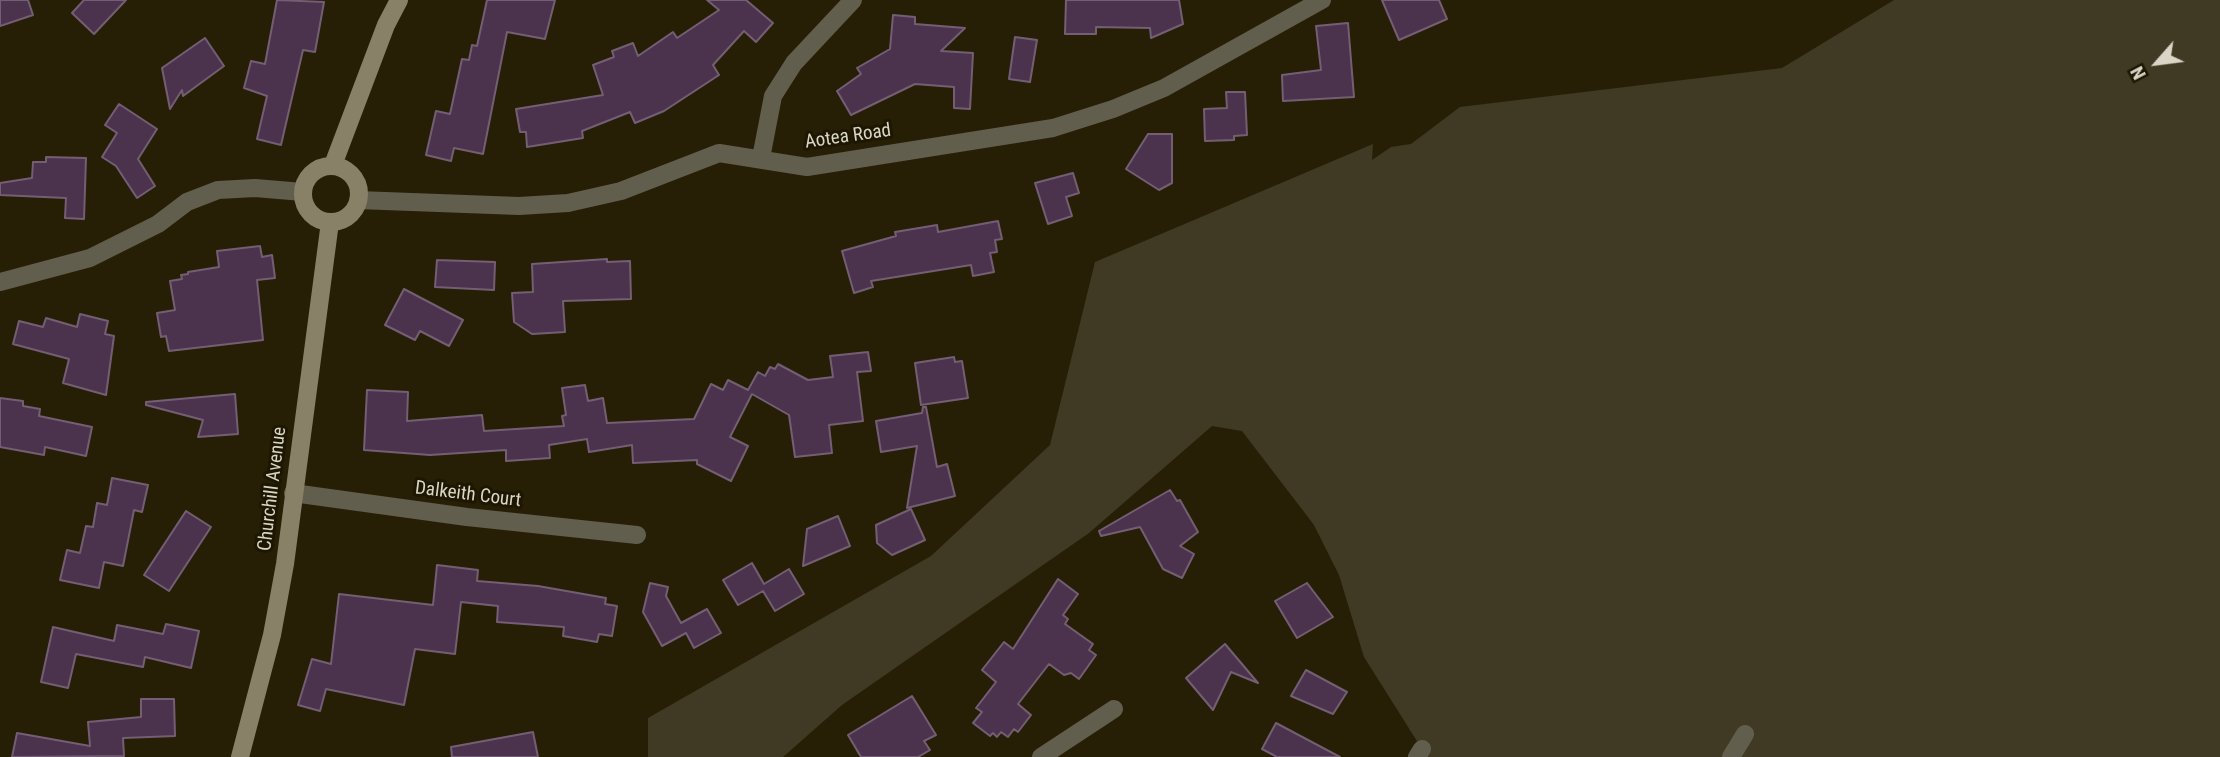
<!DOCTYPE html>
<style>
body{margin:0}
#map{position:relative;width:2220px;height:757px;overflow:hidden;background:#271f05;font-family:"Roboto Condensed",sans-serif}
canvas{display:block}
.north{position:absolute;left:2122px;top:28px;width:70px;height:70px;-webkit-text-stroke:5px #1d1600;paint-order:stroke;rotate:242deg;font-size:19px;font-weight:700;line-height:28px;text-align:center;color:#dad6c7}
.north::after{content:'';display:block;margin:auto;width:24px;height:32px;background:#dad6c7;clip-path:polygon(50% 0,100% 100%,50% 72%,0 100%)}
</style>
<div id="map">
<canvas width="2220" height="757"></canvas>
<div class="north">N</div>
</div>
<script>
const context = document.querySelector('canvas').getContext('2d');
context.lineJoin = 'round';
function fill(path, color) { context.fillStyle = color; context.fill(path, 'evenodd'); }
const toPath = rows => new Path2D(rows.map(r => 'M' + r).join(''));
function trace(path, color, width, dash) { context.strokeStyle = color; context.lineWidth = width; context.lineCap = dash ? 'butt' : 'round'; context.setLineDash(dash || []); context.stroke(path); }
function label(font, color, halo, rows, align = 'center') {
  context.font = font + ' "Roboto Condensed",sans-serif'; context.lineWidth = 6; context.setLineDash([]); context.textBaseline = 'middle'; context.strokeStyle = halo; context.fillStyle = color; for (const [text, x, y, turn = 0] of rows) {
    context.save(); context.translate(x, y); context.rotate((+turn || 0) * Math.PI / 180); context.textAlign = isNaN(turn) ? turn : align; if (halo) context.strokeText(text, 0, 0); context.fillText(text, 0, 0); context.restore();
  }
}
fill(toPath([
 [1894,0,2220,0,2220,757,1427,757,1364,657,1339,575,1314,525,1242,431,1212,426,1089,533,842,705,783,757,648,757,648,718,931,556,1050,445,1095,262,1373,144,1372,160,1391,147,1411,144,1460,107,1782,68]
]), '#403a24');
const building = toPath([
 [0,0,28,0,33,15,0,26,0,0],
 [84,0,126,0,94,34,72,13,84,0],
 [277,0,324,2,315,52,303,50,281,145,257,139,267,96,244,88,251,61,265,64,277,0],
 [487,0,555,0,545,39,507,32,483,154,454,148,451,161,426,155,436,111,450,114,462,59,469,60,472,45,477,46,487,0],
 [707,0,746,0,773,23,756,42,744,31,713,65,719,75,664,111,635,123,630,112,582,131,583,138,527,147,526,132,520,132,516,109,603,95,593,65,614,57,612,51,633,43,638,56,673,32,677,38,719,10,707,0],
 [1066,0,1179,0,1183,24,1151,38,1150,28,1096,27,1096,34,1065,34,1066,0],
 [1382,0,1439,0,1447,19,1399,40,1382,0],
 [893,15,915,17,915,24,965,28,941,51,973,53,970,109,954,108,954,87,915,84,851,115,837,91,861,74,857,68,890,49,893,15],
 [1348,23,1354,97,1283,101,1282,75,1321,70,1316,26,1348,23],
 [1015,37,1037,40,1030,82,1009,79,1015,37],
 [205,38,224,66,183,96,182,90,170,109,162,68,205,38],
 [1226,92,1245,92,1247,135,1234,136,1234,140,1205,141,1204,109,1227,108,1226,92],
 [119,104,157,129,138,159,155,186,137,198,116,166,102,157,117,133,105,125,119,104],
 [1148,134,1172,134,1172,183,1159,190,1126,169,1148,134],
 [46,157,86,158,84,219,65,218,66,198,0,195,0,183,32,178,33,162,46,162,46,157],
 [1073,173,1079,193,1066,197,1072,216,1048,224,1035,183,1073,173],
 [998,221,1002,239,995,240,997,252,990,253,994,272,973,276,971,265,871,281,873,287,854,293,842,251,896,236,895,232,937,225,938,232,998,221],
 [260,246,262,257,272,255,275,278,257,280,263,340,169,351,166,336,161,337,157,313,175,310,170,281,182,279,181,275,188,274,188,272,219,267,217,251,260,246],
 [607,259,607,262,630,261,631,299,563,301,565,332,532,334,514,322,512,293,533,292,532,264,607,259],
 [437,260,495,262,494,290,435,287,437,260],
 [404,289,463,320,449,346,420,331,415,340,385,325,404,289],
 [80,314,108,321,105,334,114,336,106,395,63,383,69,359,13,344,19,321,43,327,46,318,77,327,80,314],
 [868,352,871,371,857,372,863,421,829,425,832,453,795,457,789,415,752,394,730,437,748,446,731,481,697,464,697,460,633,463,632,445,589,452,587,439,549,445,550,458,506,461,506,450,430,455,364,450,367,390,408,392,407,421,482,415,484,431,564,426,562,416,566,415,562,388,585,385,588,401,603,398,607,423,694,419,711,384,723,390,728,380,748,390,758,372,765,376,770,367,775,369,778,364,808,380,833,377,830,356,868,352],
 [954,357,955,362,962,361,968,398,921,405,915,363,954,357],
 [235,394,238,434,198,437,203,420,146,405,146,402,235,394],
 [0,398,23,401,23,406,40,409,39,416,92,427,86,456,45,447,44,455,0,447,0,398],
 [923,407,926,407,937,467,947,464,955,496,907,508,917,446,881,452,876,421,922,413,923,407],
 [112,478,148,485,142,512,134,510,123,566,104,562,99,588,60,580,67,550,80,553,86,526,93,527,97,503,107,505,112,478],
 [1170,490,1177,501,1180,500,1198,532,1180,546,1194,554,1182,578,1163,569,1140,527,1101,536,1099,531,1170,490],
 [911,509,925,540,892,555,877,543,876,525,911,509],
 [186,511,211,527,169,591,144,575,186,511],
 [838,516,850,546,803,566,807,529,838,516],
 [752,563,764,584,789,569,804,594,775,611,763,591,738,605,723,580,752,563],
 [437,565,478,570,477,581,538,586,606,598,605,604,617,606,612,636,599,634,597,642,563,636,564,627,497,622,498,606,461,602,455,654,415,649,404,705,326,689,320,711,298,705,312,659,331,664,339,594,433,605,437,565],
 [1058,579,1078,594,1063,615,1068,619,1065,624,1093,644,1089,650,1096,655,1079,679,1071,673,1064,675,1049,664,1018,704,1031,715,1018,732,1014,729,1008,737,1001,732,997,737,993,733,990,736,973,723,982,712,976,708,996,682,982,670,1004,642,1013,649,1058,579],
 [650,583,668,587,666,596,681,623,707,609,721,633,694,648,686,633,662,646,643,612,650,583],
 [1307,583,1333,617,1297,638,1275,601,1307,583],
 [166,624,199,631,191,668,145,657,143,667,76,654,68,688,41,682,53,627,114,641,117,625,163,634,166,624],
 [1225,644,1258,683,1231,672,1213,710,1186,678,1225,644],
 [1306,670,1347,692,1333,714,1291,696,1306,670],
 [912,696,936,735,924,741,930,750,918,757,861,757,848,735,912,696],
 [141,699,174,699,175,736,123,738,124,756,12,757,17,733,90,746,88,722,141,717,141,699],
 [1276,723,1340,757,1277,757,1262,749,1276,723],
 [533,732,538,757,452,757,451,747,533,732]
]);
fill(building, '#4b324d');
trace(building, '#735e74', 2);
trace(toPath([
 [761,158,773,96,794,63,853,0],
 [358,200,519,206,568,203,621,191,719,153,807,167,1053,128,1113,109,1164,88,1322,0],
 [0,282,90,258,158,224,187,202,218,190,255,188,303,192],
 [293,493,467,517,637,535],
 [1041,757,1114,709],
 [1417,757,1422,749],
 [1731,757,1745,734]
]), '#625e4e', 18);
trace(toPath([
 [333,165,386,25,399,0],
 '303 194a28 28 0 1 1 56 0a28 28 0 1 1-56 0Z',
 [240,757,272,635,285,564,330,222]
]), '#888168', 18);
label('19px', '#dad6c7', '#1d1600', [
 ["Aotea Road",848,137,-8],
 ["Churchill Avenue",273,489,-83],
 ["Dalkeith Court",468,495,7]
]);
</script>
